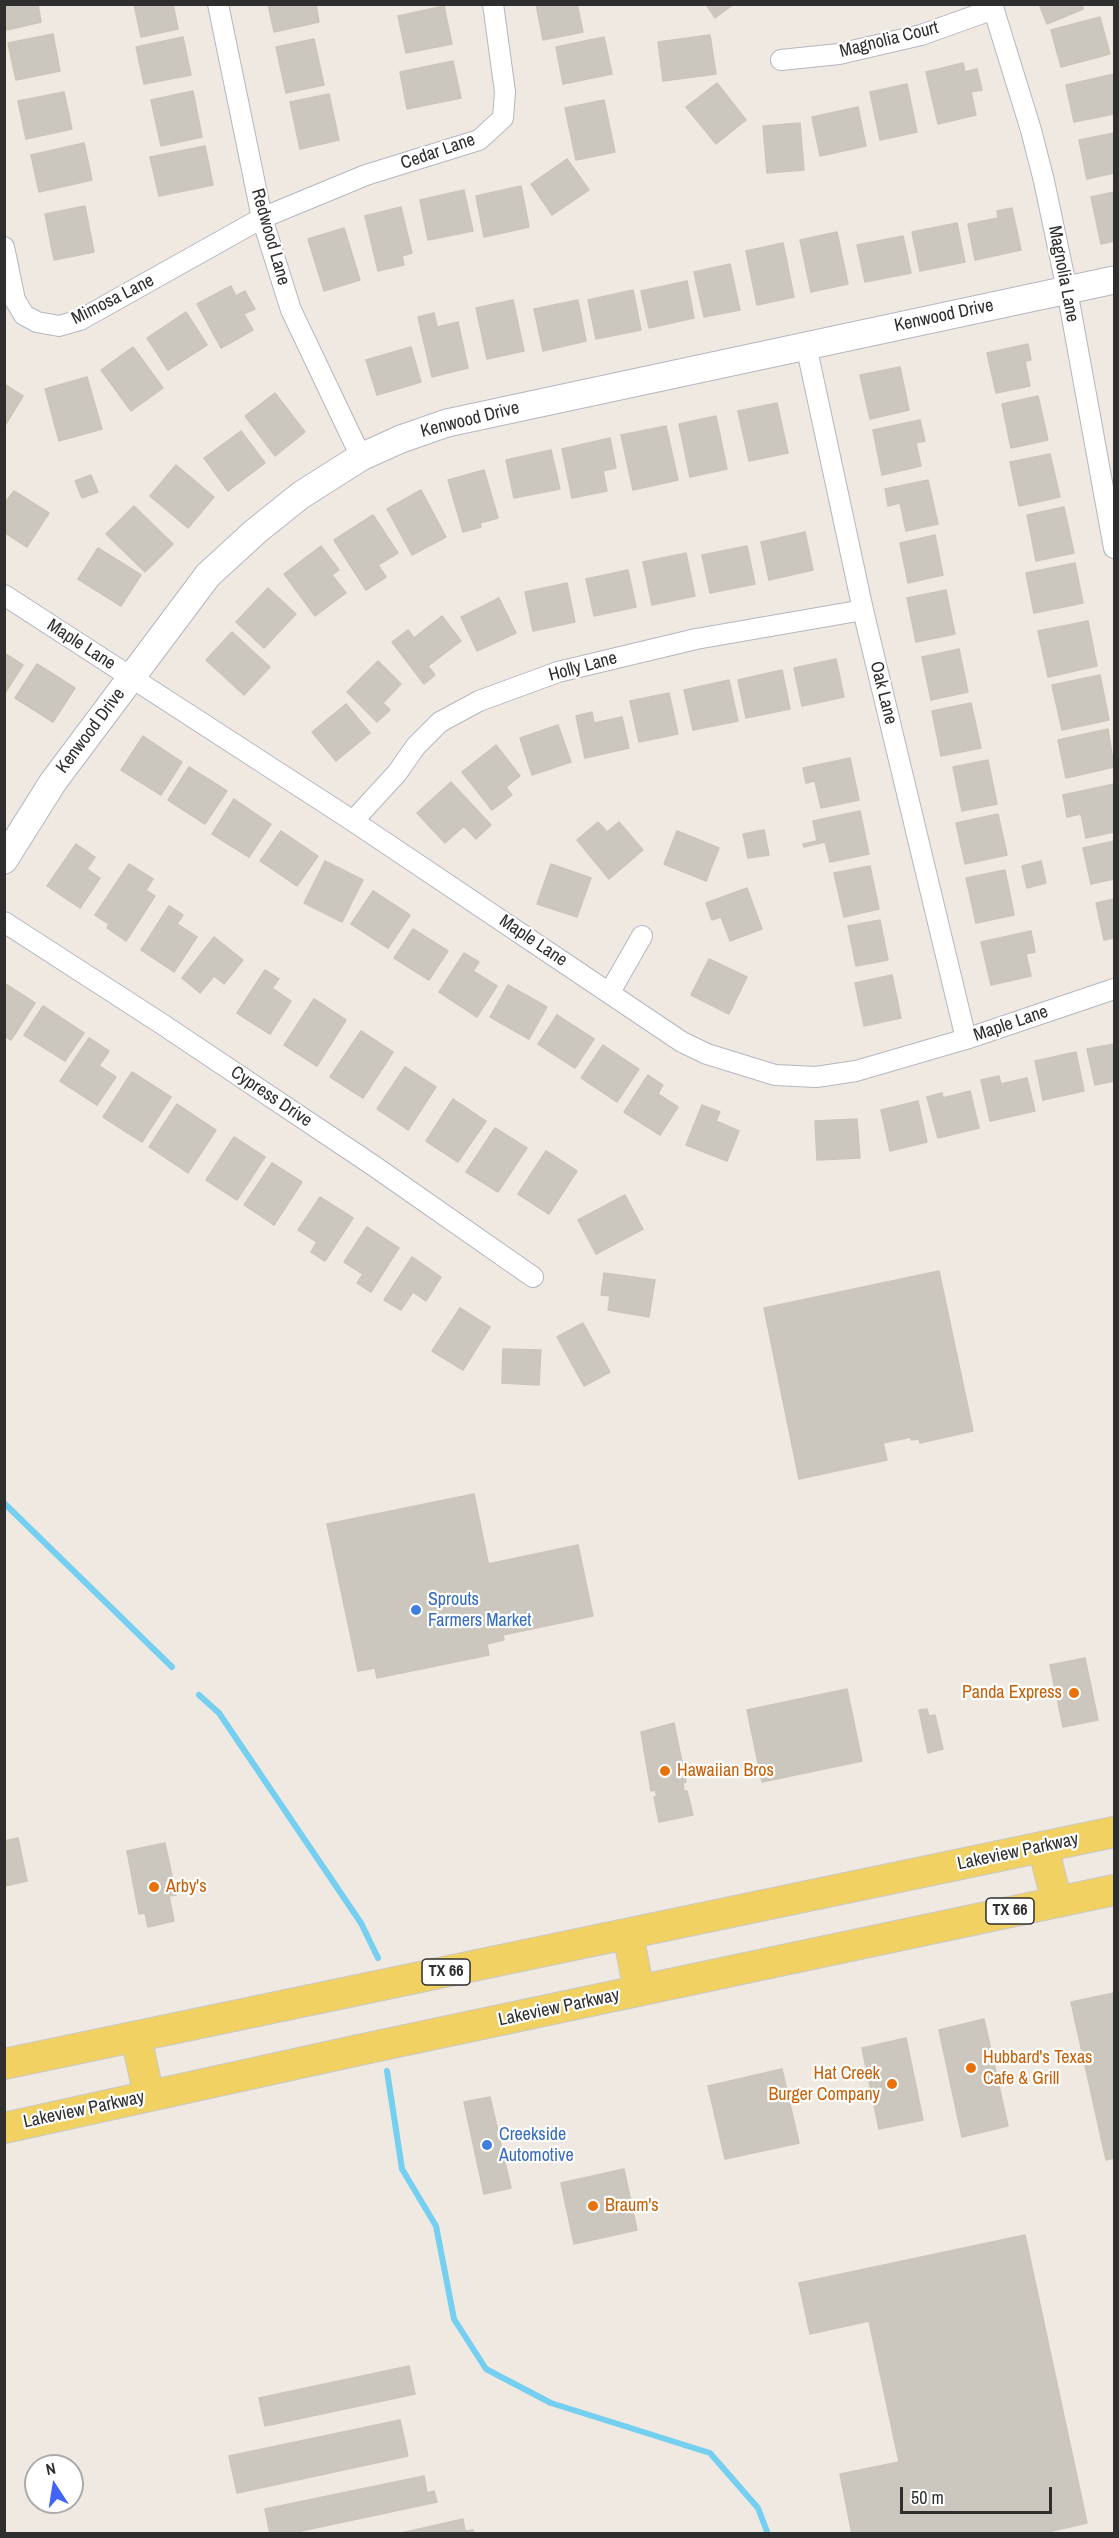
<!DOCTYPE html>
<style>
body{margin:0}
#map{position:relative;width:1119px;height:2538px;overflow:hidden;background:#efe9e1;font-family:"Archivo Narrow",sans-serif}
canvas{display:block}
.frame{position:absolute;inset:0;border:6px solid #2e2e2e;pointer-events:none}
.north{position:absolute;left:24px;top:2454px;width:60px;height:60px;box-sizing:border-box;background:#fff;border:2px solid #ababab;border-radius:50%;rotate:348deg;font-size:16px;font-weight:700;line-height:24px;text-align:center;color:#2e2e2e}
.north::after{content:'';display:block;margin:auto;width:21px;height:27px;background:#4264fb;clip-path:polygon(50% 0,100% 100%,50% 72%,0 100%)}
.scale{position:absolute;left:900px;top:2487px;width:152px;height:27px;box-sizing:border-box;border:3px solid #2e2e2e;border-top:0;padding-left:8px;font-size:18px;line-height:21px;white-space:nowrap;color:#2e2e2e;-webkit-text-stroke:4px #fff;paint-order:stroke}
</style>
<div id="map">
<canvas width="1119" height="2538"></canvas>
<div class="frame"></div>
<div class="north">N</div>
<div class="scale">50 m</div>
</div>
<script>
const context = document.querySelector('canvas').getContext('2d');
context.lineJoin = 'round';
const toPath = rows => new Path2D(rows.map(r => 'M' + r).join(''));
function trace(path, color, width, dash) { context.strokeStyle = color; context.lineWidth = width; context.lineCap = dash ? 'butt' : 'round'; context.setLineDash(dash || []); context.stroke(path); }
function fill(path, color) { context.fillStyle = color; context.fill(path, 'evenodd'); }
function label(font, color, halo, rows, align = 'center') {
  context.font = font + ' "Archivo Narrow",sans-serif'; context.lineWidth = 4.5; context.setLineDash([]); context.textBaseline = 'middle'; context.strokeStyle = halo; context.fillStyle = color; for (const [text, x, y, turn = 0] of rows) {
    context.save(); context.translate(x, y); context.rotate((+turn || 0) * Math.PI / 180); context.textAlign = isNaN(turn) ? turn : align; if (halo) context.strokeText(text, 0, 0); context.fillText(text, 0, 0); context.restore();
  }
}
trace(toPath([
 [4,1503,172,1667],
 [199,1695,219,1713,361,1923,378,1958],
 [387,2071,402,2169,436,2226,454,2319,486,2369,551,2403,710,2453,758,2508,768,2534]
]), '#75cff0', 6);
const building = toPath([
 [4,4,38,4,41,22,7,30,4,4],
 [134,4,173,4,178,29,141,37,134,4],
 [268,4,316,4,319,22,274,32,268,4],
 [536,4,577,4,583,32,543,40,536,4],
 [706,4,734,4,715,18,706,4],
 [1039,4,1082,4,1083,9,1047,24,1039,4],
 [444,6,452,44,406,53,398,16,444,6],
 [1100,17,1110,54,1061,67,1051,30,1100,17],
 [53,34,60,71,16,80,8,43,53,34],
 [710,35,716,74,663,81,658,42,710,35],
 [183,37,191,75,144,84,136,47,183,37],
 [604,37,612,74,563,84,556,47,604,37],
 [314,39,324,85,286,93,276,47,314,39],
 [453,61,461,98,407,109,400,72,453,61],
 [963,63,965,72,977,69,982,90,971,92,976,115,938,124,926,72,963,63],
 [1114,74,1114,114,1074,122,1066,85,1114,74],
 [717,83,746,120,716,144,686,107,717,83],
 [907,84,917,132,880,140,870,92,907,84],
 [193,91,202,137,161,146,151,100,193,91],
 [64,92,72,129,26,139,18,101,64,92],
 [329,94,339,140,300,149,290,102,329,94],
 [604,100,615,152,576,160,565,108,604,100],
 [858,107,866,146,820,156,812,117,858,107],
 [800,123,804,170,767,173,763,126,800,123],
 [1114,133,1114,173,1087,179,1079,140,1114,133],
 [84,143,92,180,39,192,31,155,84,143],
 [205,146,213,185,159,196,150,157,205,146],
 [567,159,589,190,552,215,531,184,567,159],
 [521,186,529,227,484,237,476,196,521,186],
 [464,190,473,231,428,240,420,200,464,190],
 [1114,192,1114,241,1101,244,1091,197,1114,192],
 [85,206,94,252,54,260,45,214,85,206],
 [401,207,412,253,402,256,404,265,378,271,365,216,401,207],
 [1012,208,1021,250,975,260,968,224,998,218,997,211,1012,208],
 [957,223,965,262,920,271,912,232,957,223],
 [344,228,360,280,324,291,308,239,344,228],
 [837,232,848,284,811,292,800,240,837,232],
 [903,236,911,273,865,282,857,245,903,236],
 [783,243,794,297,757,305,746,251,783,243],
 [730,264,740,310,704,317,694,272,730,264],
 [687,281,694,318,649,328,641,291,687,281],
 [231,286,236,296,245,291,255,309,244,314,253,330,221,348,197,304,231,286],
 [633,290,641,330,596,339,588,300,633,290],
 [513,300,524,351,487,359,476,308,513,300],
 [578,300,586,341,543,351,534,309,578,300],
 [186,312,207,345,168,370,147,338,186,312],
 [434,313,437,327,458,322,468,368,432,377,418,317,434,313],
 [1028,344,1031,360,1025,361,1030,386,996,393,987,353,1028,344],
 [133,347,163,388,131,411,101,370,133,347],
 [411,347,421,382,377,395,366,360,411,347],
 [900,367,909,410,870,419,860,375,900,367],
 [87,377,102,429,59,441,45,389,87,377],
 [4,384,23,396,6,424,4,423,4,384],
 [275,393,305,432,275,456,245,416,275,393],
 [1038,396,1048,440,1011,448,1002,404,1038,396],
 [777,403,788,453,749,461,738,411,777,403],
 [716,416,727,469,690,477,679,424,716,416],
 [920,420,925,441,916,443,921,466,882,475,873,430,920,420],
 [666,426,678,480,633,490,621,435,666,426],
 [241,431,265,463,228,491,204,458,241,431],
 [610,438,616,468,603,471,607,491,572,498,562,449,610,438],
 [551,450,560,489,514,498,506,460,551,450],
 [1050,454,1060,497,1019,506,1010,462,1050,454],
 [176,465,214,497,188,528,150,496,176,465],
 [484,470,498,518,480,523,481,527,463,532,448,480,484,470],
 [91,475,98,492,82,498,75,481,91,475],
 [928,480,938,524,906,531,900,503,888,506,885,489,928,480],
 [421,490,446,537,412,555,387,509,421,490],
 [14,491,49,513,27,547,4,532,4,504,14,491],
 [134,506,173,544,145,572,106,534,134,506],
 [1064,507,1074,553,1036,561,1027,515,1064,507],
 [373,515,398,553,378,565,386,577,366,590,334,540,373,515],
 [805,532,813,570,769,580,761,542,805,532],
 [935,535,943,575,908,583,900,543,935,535],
 [321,546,339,570,332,575,346,593,315,616,284,574,321,546],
 [747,546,755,584,710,593,702,555,747,546],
 [98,548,141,575,121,606,78,579,98,548],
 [686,553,695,596,652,605,643,562,686,553],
 [1075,563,1083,603,1034,613,1026,573,1075,563],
 [628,570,636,607,594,616,586,579,628,570],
 [567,583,575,622,533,631,525,592,567,583],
 [268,588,296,614,264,648,236,622,268,588],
 [946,590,955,634,916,642,907,598,946,590],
 [499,598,516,633,477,651,461,617,499,598],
 [442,616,461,641,428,666,435,675,424,684,392,642,408,630,414,638,442,616],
 [1088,621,1097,666,1048,677,1038,631,1088,621],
 [232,632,270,667,244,695,206,660,232,632],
 [959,649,968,692,931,700,922,657,959,649],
 [4,653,23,665,5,693,4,693,4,653],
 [836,659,844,697,802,706,794,668,836,659],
 [378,661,401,684,383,703,390,710,377,722,347,692,378,661],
 [37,664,75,688,53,722,15,698,37,664],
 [782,670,790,709,746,718,738,680,782,670],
 [1100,675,1109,720,1062,730,1052,685,1100,675],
 [729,680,738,721,693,730,684,690,729,680],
 [669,693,678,734,639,742,630,701,669,693],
 [971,703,981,748,941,756,932,711,971,703],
 [346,704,370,733,336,761,312,732,346,704],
 [592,712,594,723,622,717,629,748,585,758,576,716,592,712],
 [558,725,571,762,532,775,520,738,558,725],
 [1108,729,1114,767,1066,778,1058,740,1108,729],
 [143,736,182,762,161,795,121,770,143,736],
 [496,745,520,776,506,787,512,795,492,810,462,772,496,745],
 [850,758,859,800,821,808,815,781,806,783,803,768,850,758],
 [988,760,997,804,962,811,953,767,988,760],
 [189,767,227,791,205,824,168,800,189,767],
 [451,782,491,825,476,839,464,826,445,843,417,813,451,782],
 [1114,784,1114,832,1086,838,1081,814,1067,817,1063,795,1114,784],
 [234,799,271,824,249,857,212,834,234,799],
 [860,811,869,854,830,862,825,842,804,847,803,844,817,841,813,821,860,811],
 [998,814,1007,855,965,864,956,823,998,814],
 [598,822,607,832,619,822,643,850,609,879,577,840,598,822],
 [764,830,769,855,748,858,743,834,764,830],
 [281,831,318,856,297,886,260,861,281,831],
 [677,831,719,848,706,881,664,864,677,831],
 [1114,841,1114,879,1091,884,1083,848,1114,841],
 [76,844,95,857,87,869,100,878,80,908,47,886,76,844],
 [325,861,363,880,342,922,304,903,325,861],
 [1041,861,1046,883,1027,888,1022,866,1041,861],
 [129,864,153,879,146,890,155,896,126,941,107,928,109,924,95,915,129,864],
 [551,864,591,878,577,917,537,904,551,864],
 [870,866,879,909,844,917,834,873,870,866],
 [1005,870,1014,915,976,923,966,878,1005,870],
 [747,888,762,929,730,941,721,917,712,920,706,903,747,888],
 [373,891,410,915,388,948,351,924,373,891],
 [1114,899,1114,938,1104,940,1096,903,1114,899],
 [169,906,183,915,177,924,197,937,174,972,141,950,169,906],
 [880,920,888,960,856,966,848,926,880,920],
 [413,929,448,951,429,980,394,958,413,929],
 [1031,931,1035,952,1026,954,1031,976,991,985,981,942,1031,931],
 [214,937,243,960,224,984,214,976,200,993,182,978,214,937],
 [464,953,479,962,473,971,497,986,477,1017,439,992,464,953],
 [709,959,747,977,729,1014,691,995,709,959],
 [265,970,279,979,272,988,291,1001,270,1034,237,1013,265,970],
 [892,975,901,1018,864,1026,855,983,892,975],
 [4,983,35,1003,11,1040,4,1036,4,983],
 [508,985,547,1007,529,1039,490,1017,508,985],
 [314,999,346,1020,317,1066,284,1045,314,999],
 [43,1006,84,1033,65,1061,24,1035,43,1006],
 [557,1015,594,1039,575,1068,538,1044,557,1015],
 [361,1031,393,1052,363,1098,330,1077,361,1031],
 [89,1038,109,1051,99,1066,116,1077,97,1105,60,1081,89,1038],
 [1114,1044,1114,1081,1095,1085,1087,1049,1114,1044],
 [603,1045,639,1069,617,1102,581,1078,603,1045],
 [1076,1052,1084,1091,1043,1100,1035,1061,1076,1052],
 [405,1067,436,1087,408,1130,377,1109,405,1067],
 [132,1072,171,1097,142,1142,103,1117,132,1072],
 [648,1075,663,1085,658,1094,678,1107,660,1135,624,1112,648,1075],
 [999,1076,1001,1084,1027,1078,1035,1111,990,1121,981,1080,999,1076],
 [970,1091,979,1128,938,1138,927,1097,942,1093,943,1098,970,1091],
 [453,1099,486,1121,458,1162,426,1141,453,1099],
 [918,1101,927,1142,890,1151,881,1110,918,1101],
 [177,1104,216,1130,188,1173,149,1147,177,1104],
 [702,1105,720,1112,716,1121,739,1131,727,1161,686,1145,702,1105],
 [857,1119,860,1158,817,1160,815,1121,857,1119],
 [495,1128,527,1148,498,1192,466,1172,495,1128],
 [234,1137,265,1157,237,1200,206,1180,234,1137],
 [546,1151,577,1171,549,1214,518,1194,546,1151],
 [272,1163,302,1182,274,1225,244,1205,272,1163],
 [625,1195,643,1229,596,1254,578,1220,625,1195],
 [320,1197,353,1218,325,1261,311,1252,317,1242,298,1230,320,1197],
 [367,1227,399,1248,371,1292,357,1283,363,1274,344,1262,367,1227],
 [412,1257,441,1277,426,1301,413,1292,401,1310,384,1300,412,1257],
 [939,1271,973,1431,920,1443,919,1439,911,1440,911,1437,883,1443,887,1460,799,1479,764,1308,939,1271],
 [604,1273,655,1280,649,1317,608,1310,610,1296,601,1295,604,1273],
 [460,1308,490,1327,463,1370,432,1351,460,1308],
 [583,1323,610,1372,584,1386,557,1337,583,1323],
 [503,1349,541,1350,539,1385,502,1383,503,1349],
 [474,1494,504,1640,487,1644,489,1655,377,1678,375,1668,358,1671,327,1524,474,1494],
 [578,1545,593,1616,503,1635,488,1564,578,1545],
 [1085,1658,1098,1720,1063,1727,1050,1665,1085,1658],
 [847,1689,862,1761,762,1782,747,1710,847,1689],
 [927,1709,929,1716,935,1715,943,1749,928,1753,919,1710,927,1709],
 [674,1723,686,1782,683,1783,684,1791,687,1791,693,1815,659,1822,654,1797,657,1797,655,1790,651,1791,641,1732,674,1723],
 [18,1838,27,1881,5,1886,4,1841,18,1838],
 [165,1843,176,1895,169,1896,174,1921,148,1927,145,1913,139,1914,127,1851,165,1843],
 [1114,1993,1114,2158,1106,2160,1071,2002,1114,1993],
 [984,2019,1008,2126,962,2137,939,2030,984,2019],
 [906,2038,923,2120,879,2129,862,2048,906,2038],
 [782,2069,799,2143,725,2159,708,2086,782,2069],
 [490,2097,511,2188,484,2194,464,2102,490,2097],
 [624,2169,637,2230,574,2244,561,2183,624,2169],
 [1025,2235,1087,2523,1039,2534,852,2534,840,2474,899,2462,869,2321,810,2334,799,2283,1025,2235],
 [409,2366,415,2394,265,2426,259,2398,409,2366],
 [400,2420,408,2456,237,2493,229,2456,400,2420],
 [424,2476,427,2493,434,2491,437,2502,287,2534,270,2534,265,2509,424,2476],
 [463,2519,465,2531,473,2530,473,2534,397,2534,463,2519]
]);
fill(building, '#cbc7bf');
trace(building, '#cbc5ba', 1.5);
const street = toPath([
 [218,4,262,218,291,310,361,457],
 [992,4,1031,130,1044,181,1067,290,1114,548],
 [781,60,839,54,882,44,921,35,994,9],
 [4,247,15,300,24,315,37,322,59,326,80,320,262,218,366,175,479,140,503,118,505,92,493,4],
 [806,345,863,610,966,1039],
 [4,595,353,821,682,1042,707,1054,775,1075,816,1077,856,1071,966,1039,1114,989],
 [353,821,397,773,416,746,440,722,479,701,558,672,696,639,863,610],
 [4,922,162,1024,374,1166,533,1277],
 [610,992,642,936]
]);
const secondary = toPath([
 [4,860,53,782,208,575,256,531,301,495,361,457,401,439,447,423,1114,280]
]);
const primary = toPath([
 [1043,1847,1057,1902],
 [628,1934,639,1991],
 [136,2037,149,2096],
 [4,2064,1114,1832],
 [4,2128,359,2050,1114,1890]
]);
trace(street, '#b4b7c1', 22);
trace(secondary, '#b4b7c1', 29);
trace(primary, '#c9c9c9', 32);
trace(street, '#fff', 20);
trace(secondary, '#fff', 27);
trace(primary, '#f2d163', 30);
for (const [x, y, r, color] of [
 [416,1610,6,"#3f7fe0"],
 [1074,1693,6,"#e8710a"],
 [665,1771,6,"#e8710a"],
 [154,1887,6,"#e8710a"],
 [971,2068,6,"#e8710a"],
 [892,2084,6,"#e8710a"],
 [487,2145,6,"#3f7fe0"],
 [593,2206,6,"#e8710a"]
]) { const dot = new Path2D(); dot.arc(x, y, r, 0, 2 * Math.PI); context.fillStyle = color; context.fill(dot); trace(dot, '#fff', 2); }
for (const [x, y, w] of [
 [1010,1911,48],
 [446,1972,48]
]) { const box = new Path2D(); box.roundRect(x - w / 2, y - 13, w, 26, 4.5); context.fillStyle = '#fff'; context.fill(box); trace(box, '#2e2e2e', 1.5); }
label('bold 16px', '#2e2e2e', null, [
 ["TX 66",1010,1911],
 ["TX 66",446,1972]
]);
label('18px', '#2e2e2e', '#fff', [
 ["Magnolia Court",889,40,-14],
 ["Cedar Lane",438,152,-19],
 ["Redwood Lane",270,237,74],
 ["Magnolia Lane",1063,274,79],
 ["Mimosa Lane",113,300,-27],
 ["Kenwood Drive",944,316,-12],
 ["Kenwood Drive",470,420,-14],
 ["Maple Lane",81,645,33],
 ["Holly Lane",583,667,-15],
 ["Oak Lane",883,693,76],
 ["Kenwood Drive",91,731,-53],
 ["Maple Lane",533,941,34],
 ["Maple Lane",1011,1024,-19],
 ["Cypress Drive",271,1097,34],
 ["Lakeview Parkway",1018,1852,-12],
 ["Lakeview Parkway",559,2008,-12],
 ["Lakeview Parkway",84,2110,-12]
]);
label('18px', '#366cbe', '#fff', [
 ["Sprouts",428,1600],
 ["Farmers Market",428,1621],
 ["Creekside",499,2135],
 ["Automotive",499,2156]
], 'left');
label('18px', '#c56008', '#fff', [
 ["Panda Express",1062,1693,"right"],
 ["Hawaiian Bros",677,1771],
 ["Arby's",166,1887],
 ["Hubbard's Texas",983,2058],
 ["Cafe & Grill",983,2079],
 ["Hat Creek",880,2074,"right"],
 ["Burger Company",880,2095,"right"],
 ["Braum's",605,2206]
], 'left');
</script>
